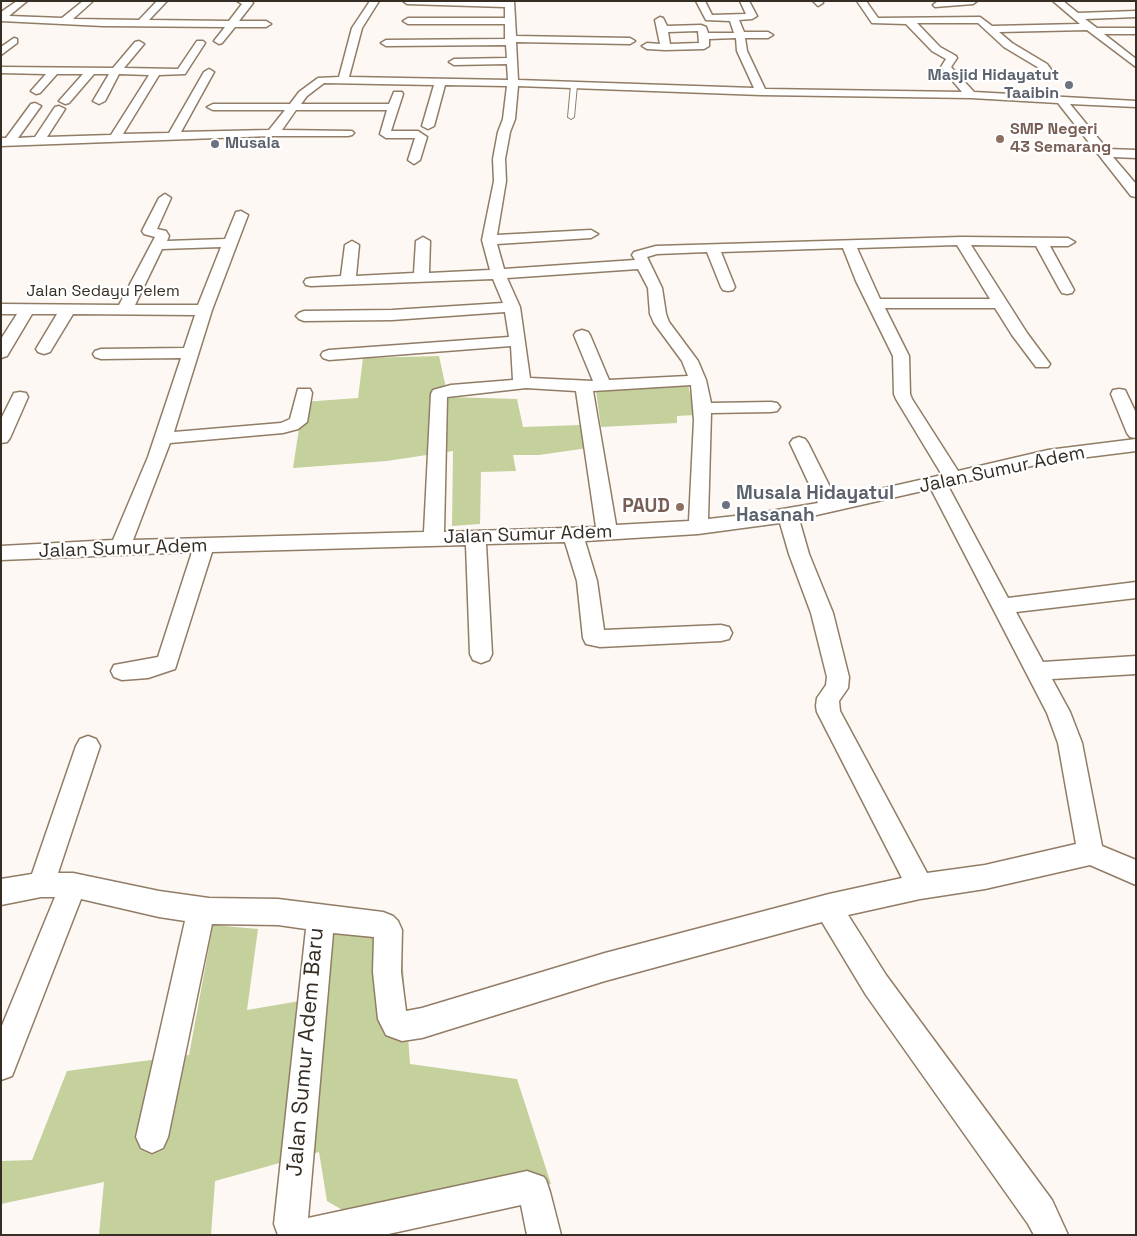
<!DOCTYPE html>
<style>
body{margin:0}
#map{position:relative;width:1137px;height:1236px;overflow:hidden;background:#fdf8f3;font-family:"Space Grotesk",sans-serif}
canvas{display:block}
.frame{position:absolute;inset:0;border:2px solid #362d24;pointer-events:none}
</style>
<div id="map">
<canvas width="1137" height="1236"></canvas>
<div class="frame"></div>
</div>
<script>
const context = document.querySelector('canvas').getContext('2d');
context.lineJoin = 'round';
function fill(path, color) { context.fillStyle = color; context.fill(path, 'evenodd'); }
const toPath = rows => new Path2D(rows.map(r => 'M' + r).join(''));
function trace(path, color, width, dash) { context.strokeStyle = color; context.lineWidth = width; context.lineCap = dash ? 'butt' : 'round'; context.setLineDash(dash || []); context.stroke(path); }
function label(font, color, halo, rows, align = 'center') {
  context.font = font + ' "Space Grotesk",sans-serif'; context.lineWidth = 4.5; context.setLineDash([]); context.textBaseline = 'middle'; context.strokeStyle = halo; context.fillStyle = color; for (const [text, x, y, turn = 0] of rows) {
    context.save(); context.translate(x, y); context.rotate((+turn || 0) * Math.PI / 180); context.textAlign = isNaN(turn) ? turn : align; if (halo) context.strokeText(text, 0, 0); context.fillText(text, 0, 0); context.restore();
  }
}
fill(toPath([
 [439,356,448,397,517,399,523,427,580,425,588,448,539,455,513,455,516,471,481,472,480,524,452,526,453,451,387,461,293,468,303,402,358,398,363,358],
 [688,385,695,415,677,416,677,423,601,427,596,391],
 [336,923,401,941,410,1064,517,1079,551,1184,370,1226,327,1201,319,1152,215,1181,211,1235,99,1235,104,1182,1,1204,1,1161,32,1160,67,1071,189,1055,213,925,258,929,247,1010,323,997]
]), '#c5d19c');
const service = toPath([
 [574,83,577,85,574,117,571,119,568,117,571,85,574,83]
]);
const minor = toPath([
 [17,1,27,1,9,16,62,18,83,1,93,1,73,19,139,20,157,1,167,1,149,20,229,21,242,4,237,1,251,1,253,3,239,21,266,21,271,24,266,27,235,27,222,43,219,44,214,41,225,27,103,26,1,21,1,12,17,1],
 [370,1,379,1,362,28,349,77,508,80,507,64,454,65,449,62,454,59,507,58,506,45,386,46,381,43,386,40,505,39,505,24,408,24,403,21,408,18,505,18,505,7,407,4,403,1,514,1,516,36,630,38,635,41,630,44,516,42,518,80,754,88,737,51,736,38,709,39,709,46,704,49,665,50,647,49,642,46,647,43,660,44,655,20,660,17,663,18,667,26,701,25,706,27,708,33,734,33,730,21,706,20,696,1,705,1,712,15,746,14,740,1,749,1,757,16,752,19,739,20,744,32,768,32,773,35,768,38,745,38,747,51,765,89,962,92,941,67,946,59,932,51,906,24,872,23,857,1,866,1,878,18,980,17,992,26,1080,24,1053,1,1063,1,1078,13,1136,11,1136,17,1085,19,1097,28,1136,28,1136,34,1104,34,1136,59,1136,67,1087,30,999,32,1012,43,1047,64,1055,75,1050,78,1046,77,1039,68,1004,47,978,23,917,23,940,47,956,56,957,58,951,67,974,92,1136,101,1136,107,1070,104,1107,149,1136,150,1136,158,1113,157,1136,184,1136,197,1131,196,1058,103,971,98,761,95,518,86,515,119,510,132,505,159,506,181,497,235,591,230,598,234,591,238,497,244,504,269,635,260,632,255,634,252,656,246,961,237,1068,238,1075,242,1068,246,1050,246,1074,290,1072,293,1067,294,1062,293,1060,290,1036,246,971,245,1027,333,1050,364,1048,367,1036,367,1012,335,995,308,885,308,909,356,910,394,912,399,958,471,1048,450,1136,439,1136,451,1048,462,948,486,1008,598,1136,582,1136,598,1016,612,1043,662,1136,656,1136,674,1052,679,1070,712,1082,743,1102,846,1136,860,1136,885,1090,865,985,889,920,899,848,915,886,975,1052,1200,1068,1235,1034,1235,1028,1224,866,995,822,922,605,981,422,1038,402,1041,386,1035,378,1019,373,972,374,937,333,933,308,1218,527,1171,544,1177,546,1180,550,1192,561,1235,527,1235,521,1205,384,1235,278,1235,274,1224,306,929,278,925,212,924,168,1137,163,1148,152,1153,141,1148,136,1137,185,921,159,917,81,899,12,1076,1,1080,1,1028,55,897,41,897,1,905,1,879,32,874,76,746,80,739,88,736,96,739,100,746,58,873,73,873,159,891,209,898,278,899,383,912,393,916,398,921,402,930,401,972,406,1011,422,1008,605,953,829,894,902,878,817,712,816,706,817,698,826,685,827,677,811,613,789,554,780,523,698,534,585,541,597,581,604,630,721,625,729,627,732,633,729,639,721,641,600,647,586,644,583,638,577,581,565,542,486,544,492,654,489,660,481,663,473,660,470,654,466,545,212,552,175,669,148,678,122,680,114,677,111,671,114,665,158,657,192,552,1,560,1,546,113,540,148,457,181,358,101,359,95,357,93,354,95,351,101,349,184,348,195,315,73,314,50,352,44,354,38,352,36,349,57,314,32,314,7,356,1,358,1,339,17,314,1,314,1,304,119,305,155,237,144,234,142,231,159,198,165,194,171,198,157,229,166,231,169,236,167,241,225,239,236,212,241,211,248,215,212,310,174,432,281,423,290,419,298,389,310,389,312,393,307,422,298,429,283,433,170,443,133,540,424,532,431,394,433,390,451,385,513,380,511,346,329,360,323,358,321,355,323,352,329,350,509,337,505,312,392,320,304,321,299,319,296,316,299,313,304,311,392,310,503,303,493,279,311,286,306,285,304,282,306,279,311,278,341,276,345,245,352,241,359,245,356,276,414,273,416,241,423,237,430,241,429,273,490,270,482,240,494,181,493,159,498,132,503,119,507,86,445,85,434,126,428,129,422,126,434,85,324,83,307,96,301,104,389,104,394,92,402,92,403,94,391,131,418,131,427,137,420,160,414,164,408,160,415,138,386,138,380,134,387,110,296,110,282,130,352,131,354,133,352,135,348,136,271,136,1,146,1,138,6,138,31,104,35,103,41,106,18,138,35,137,55,107,59,106,65,109,47,137,111,135,149,75,119,74,105,101,99,104,93,101,109,74,94,74,69,103,65,104,59,101,83,74,57,74,40,93,36,94,31,91,46,74,1,73,1,67,113,68,135,42,139,41,144,44,124,68,178,69,197,41,203,41,205,43,185,74,159,75,123,134,169,133,204,72,209,69,214,72,181,132,269,130,285,110,213,110,207,107,213,104,290,104,299,92,318,78,339,77,352,28,370,1],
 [698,31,699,43,670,44,668,32,698,31],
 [957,245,990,299,880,299,857,248,957,245],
 [221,247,198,305,135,305,162,249,221,247],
 [843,248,856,281,893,356,894,394,896,399,942,475,836,499,808,443,805,439,799,437,793,439,790,443,818,503,753,514,708,519,711,413,771,412,777,411,780,407,777,403,771,402,711,403,706,380,698,361,669,322,666,314,662,288,647,257,657,254,707,252,721,287,723,290,728,291,733,290,735,287,721,252,843,248],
 [638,269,648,288,650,314,654,323,682,361,688,376,609,380,590,335,588,332,582,330,576,332,574,335,593,381,530,378,520,307,507,278,638,269],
 [691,385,694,420,689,521,616,525,593,391,691,385],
 [526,388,576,391,596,527,444,532,447,397,526,388],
 [931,489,1047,713,1058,743,1076,844,985,865,927,873,840,711,839,701,848,688,849,677,833,613,809,554,799,519,931,489],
 [813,1,822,1,823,3,818,6,813,1],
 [938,1,977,1,973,4,935,7,933,5,938,1],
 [14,38,17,39,17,43,1,55,1,47,14,38],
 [1119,389,1125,390,1136,413,1136,438,1130,437,1127,433,1111,394,1113,390,1119,389],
 [20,392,26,393,28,397,10,438,7,442,1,443,1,419,14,393,20,392]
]);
trace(service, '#917c66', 2);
trace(minor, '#917c66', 3);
fill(service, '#fff');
fill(minor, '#fff');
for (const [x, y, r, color] of [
 [1069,85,5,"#6b7280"],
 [1000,139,5,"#8d6e63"],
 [215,144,5,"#6b7280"],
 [726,505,5,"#6b7280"],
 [680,507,5,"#8d6e63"]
]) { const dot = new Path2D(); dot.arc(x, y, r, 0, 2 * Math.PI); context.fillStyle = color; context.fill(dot); trace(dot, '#fff', 2); }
label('bold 16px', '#5b616d', '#fff', [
 ["Masjid Hidayatut",1059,76],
 ["Taaibin",1059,94],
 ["Musala",225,144,"left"]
], 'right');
label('bold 16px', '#785e54', '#fff', [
 ["SMP Negeri",1010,130],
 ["43 Semarang",1010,148]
], 'left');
label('16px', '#362d24', '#fff', [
 ["Jalan Sedayu Pelem",103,292]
]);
label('19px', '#362d24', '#fff', [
 ["Jalan Sumur Adem",1002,470,-12],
 ["Jalan Sumur Adem",528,535,-2],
 ["Jalan Sumur Adem",123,549,-2]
]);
label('bold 19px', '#5b616d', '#fff', [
 ["Musala Hidayatul",736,494],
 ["Hasanah",736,516]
], 'left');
label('bold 19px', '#785e54', '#fff', [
 ["PAUD",670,507]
], 'right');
label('22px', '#362d24', '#fff', [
 ["Jalan Sumur Adem Baru",306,1052,-85]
]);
</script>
